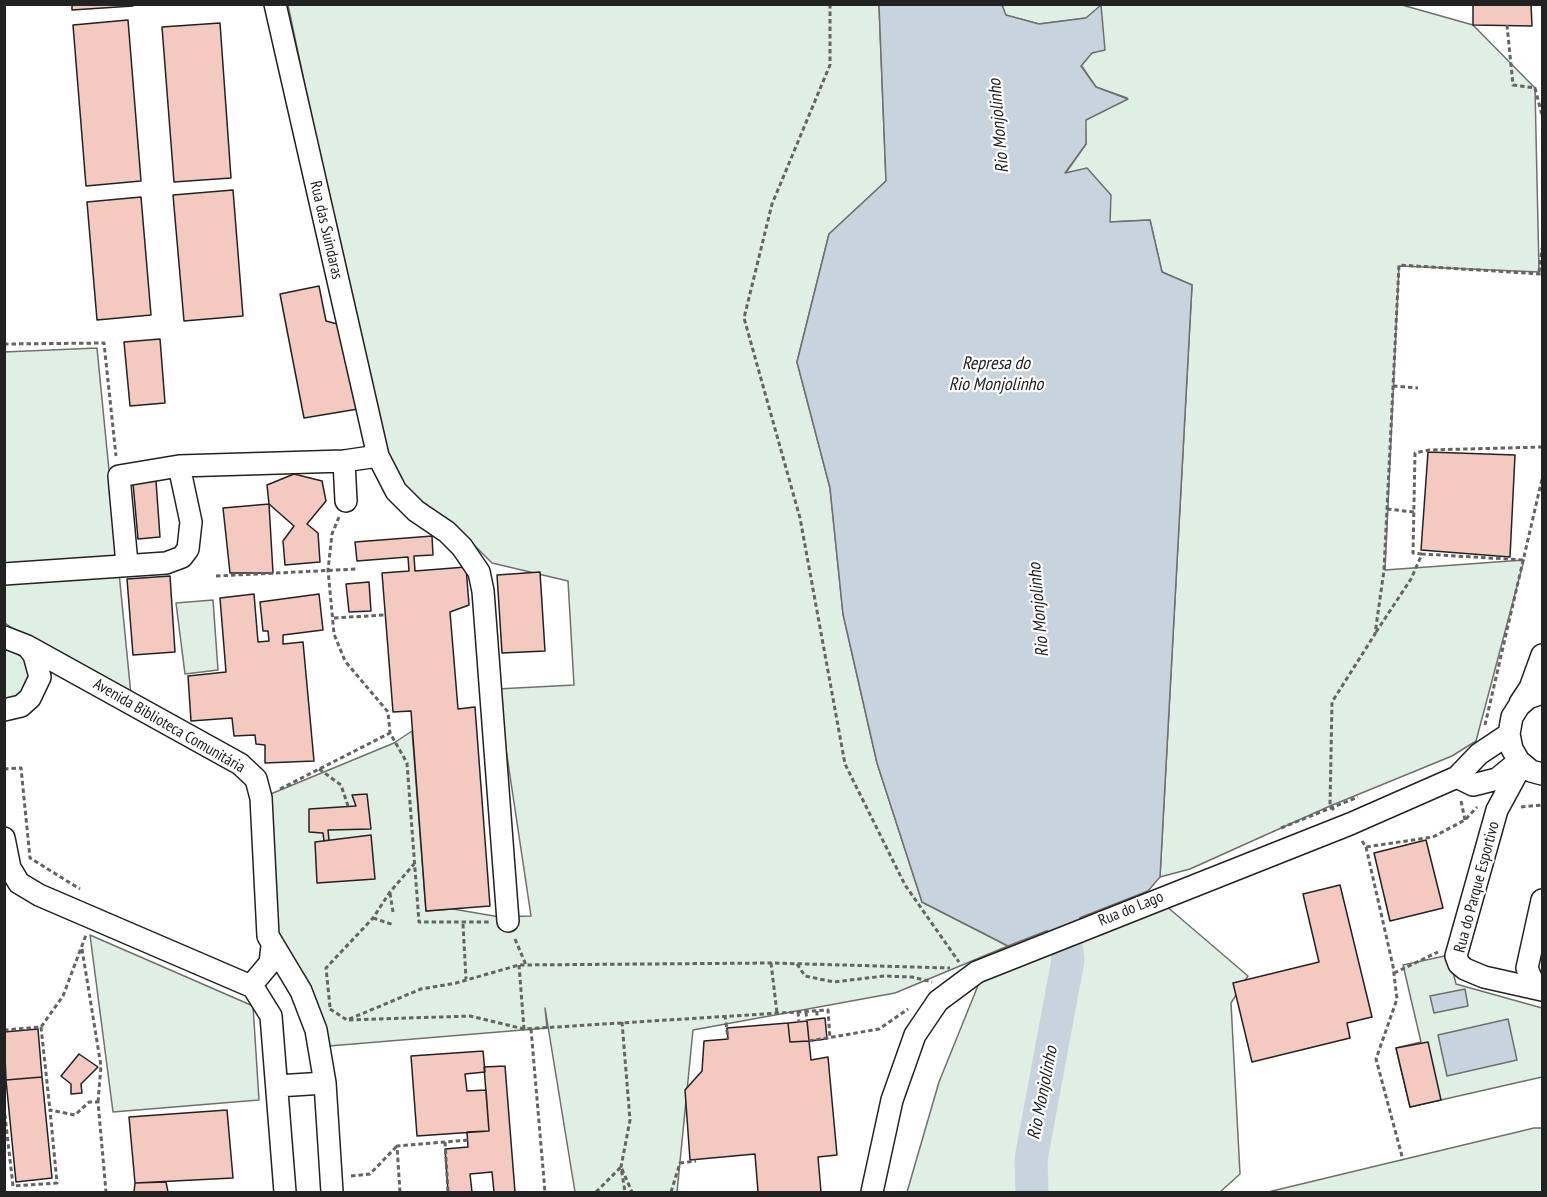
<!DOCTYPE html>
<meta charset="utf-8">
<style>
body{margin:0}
#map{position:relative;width:1547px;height:1197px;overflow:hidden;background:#fff;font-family:"PT Sans Narrow",sans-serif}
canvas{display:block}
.frame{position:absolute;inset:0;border:6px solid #222;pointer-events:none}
</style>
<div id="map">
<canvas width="1547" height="1197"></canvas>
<div class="frame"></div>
</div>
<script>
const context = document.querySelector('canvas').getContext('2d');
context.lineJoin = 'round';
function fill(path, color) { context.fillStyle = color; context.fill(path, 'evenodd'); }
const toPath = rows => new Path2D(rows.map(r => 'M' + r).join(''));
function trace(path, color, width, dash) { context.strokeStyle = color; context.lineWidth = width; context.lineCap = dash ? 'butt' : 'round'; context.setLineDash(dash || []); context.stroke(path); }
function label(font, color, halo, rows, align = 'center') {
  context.font = font + ' "PT Sans Narrow",sans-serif'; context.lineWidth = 4.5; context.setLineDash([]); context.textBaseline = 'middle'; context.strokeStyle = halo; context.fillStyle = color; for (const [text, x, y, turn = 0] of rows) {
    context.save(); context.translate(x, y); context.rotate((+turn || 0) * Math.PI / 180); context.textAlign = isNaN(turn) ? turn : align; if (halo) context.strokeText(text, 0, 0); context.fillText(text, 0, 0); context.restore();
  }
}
const green = toPath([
 [288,5,879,5,886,181,829,234,797,362,830,488,843,614,877,763,922,902,1008,946,895,993,693,1030,677,1192,575,1192,545,1008,547,1028,329,1046,272,946,261,798,394,743,412,731,426,911,453,909,500,917,531,916,497,689,574,685,568,581,492,563,469,540,406,502,375,419,288,5],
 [1002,5,1402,5,1473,25,1535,88,1539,272,1399,266,1385,570,1524,560,1476,741,1452,756,1330,806,1190,869,1160,877,1192,285,1162,272,1150,220,1110,222,1065,174,1086,144,1085,120,1127,98,1096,87,1081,65,1092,53,1101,6,1086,18,1039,24,1005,15,1002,5],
 [97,348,131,695,23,636,5,623,4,352,97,348],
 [213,600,218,670,185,674,176,603,213,600],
 [5,650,11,650,23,658,29,670,28,683,21,695,5,701,5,650],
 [1165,905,1248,976,1231,1003,1240,1174,1220,1192,907,1192,939,1082,979,983,1165,905],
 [90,935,253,1006,259,1100,113,1112,90,935],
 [1449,955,1456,984,1542,1008,1542,1077,1410,1107,1396,1048,1421,1042,1403,965,1449,955],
 [1534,1128,1542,1128,1542,1192,1268,1192,1534,1128]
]);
fill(green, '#e0efe3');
trace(green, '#6f6f6f', 1.5);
const water = toPath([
 [879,5,1002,5,1006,15,1039,24,1086,18,1101,5,1105,50,1092,53,1081,66,1096,87,1128,99,1086,120,1086,144,1065,173,1087,168,1111,195,1110,222,1150,220,1162,272,1192,285,1160,877,1148,891,1008,946,922,902,877,763,843,614,830,488,797,362,829,234,886,181,879,5],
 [1465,989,1468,1006,1434,1013,1430,996,1465,989],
 [1508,1019,1517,1060,1447,1076,1438,1035,1508,1019]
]);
fill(water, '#c7d3dd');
trace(water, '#6f6f6f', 1.5);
trace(toPath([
 [1032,1192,1031,1159,1068,960,1058,880]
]), '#c7d3dd', 33);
const building = toPath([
 [72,4,133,4,133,6,72,10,72,4],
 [1473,4,1531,4,1532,26,1473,25,1473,4],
 [128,20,141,181,86,186,73,25,128,20],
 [220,23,231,178,174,182,162,27,220,23],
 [233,190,243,316,184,321,173,195,233,190],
 [141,197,151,315,97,320,87,202,141,197],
 [319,286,326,321,341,325,358,409,304,418,280,294,319,286],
 [160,339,165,403,130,406,124,342,160,339],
 [1428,452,1515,455,1510,557,1421,550,1428,452],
 [294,474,322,481,326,501,307,524,318,533,320,562,285,565,283,541,294,526,269,504,267,485,294,474],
 [156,481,160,537,138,539,133,483,156,481],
 [269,504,273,573,230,573,223,508,269,504],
 [432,536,433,555,414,556,415,571,466,567,469,605,450,612,458,709,475,707,490,906,426,911,411,711,393,712,382,573,409,571,408,557,357,561,355,542,432,536],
 [540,572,545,651,502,653,497,575,540,572],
 [170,576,175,652,133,655,127,579,170,576],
 [369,582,371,611,349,612,346,584,369,582],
 [254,594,258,642,269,641,268,631,263,631,260,602,319,594,323,630,283,635,283,644,303,642,314,761,265,763,265,745,256,744,255,735,234,736,232,718,191,721,188,676,226,672,220,598,254,594],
 [367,794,371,829,328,830,329,840,324,841,323,833,309,832,309,809,356,806,352,795,367,794],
 [371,835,375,879,317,883,315,842,371,835],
 [1426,840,1443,908,1390,921,1374,853,1426,840],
 [1340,885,1372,1017,1347,1023,1350,1038,1252,1062,1233,983,1319,962,1303,894,1340,885],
 [825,1018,827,1039,809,1041,807,1020,825,1018],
 [807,1021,809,1041,790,1042,788,1023,807,1021],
 [788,1023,790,1042,809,1041,811,1060,828,1057,837,1155,818,1157,821,1192,758,1192,755,1154,690,1160,685,1090,702,1071,704,1041,728,1039,727,1028,788,1023],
 [38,1029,42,1077,6,1080,4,1032,38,1029],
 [1428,1042,1441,1100,1410,1107,1396,1048,1428,1042],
 [483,1051,485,1072,465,1074,467,1091,486,1090,489,1131,417,1136,411,1056,483,1051],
 [79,1054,98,1067,81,1084,82,1093,71,1094,71,1084,61,1076,79,1054],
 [505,1066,515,1192,485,1192,494,1192,492,1172,470,1174,472,1192,448,1192,445,1149,468,1147,467,1132,489,1131,484,1067,505,1066],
 [42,1077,52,1178,16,1182,6,1080,42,1077],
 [227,1110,233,1178,135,1183,129,1117,227,1110],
 [166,1182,168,1192,134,1192,135,1183,166,1182]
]);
fill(building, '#f3c9c0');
trace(building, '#222', 1.5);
const minor = toPath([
 [275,4,378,456,396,491,416,511,447,532,462,547,479,572,483,591,508,921],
 [344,461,346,501],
 [127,564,119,476,179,466,344,461,378,456],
 [4,574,166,563,182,557,188,549,191,522,179,466],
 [4,637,27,646,34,655,40,677,30,698,21,706,4,710],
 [27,646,240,764,256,779,261,798,268,936,301,991,316,1030,325,1083,332,1192],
 [1542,693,1528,698,1519,706,1512,717,1509,734,1512,749,1519,761,1531,771,1542,774],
 [1520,703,1530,688,1542,655],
 [1522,764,1497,810,1456,956,1459,964,1465,969,1484,977,1542,990],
 [1457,777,1473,785,1497,779,1519,761],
 [4,838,10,868,19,883,39,895,253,987,271,1016,285,1192],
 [1542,900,1527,968,1534,985,1542,989],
 [253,987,254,982,270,963,272,946],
 [277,1086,325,1083],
 [872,1192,892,1100,915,1035,938,1001,977,972,1350,824,1457,777,1479,754,1509,734]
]);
trace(minor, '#222', 24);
trace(toPath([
 [830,4,830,65,772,204,744,318,800,518,845,764,905,885,959,962],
 [1507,25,1513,85,1535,88,1542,115],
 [1539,272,1542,248],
 [4,344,104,343,116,456],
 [1393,386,1418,388],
 [1387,509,1414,512],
 [339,517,332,534,328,570,334,634,345,661,388,712,390,733],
 [1422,554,1413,553,1415,453,1429,450,1542,447],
 [216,576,356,569],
 [334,618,385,615],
 [1376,632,1411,579,1422,554,1524,560],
 [1485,725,1542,479],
 [4,769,21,768,30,858,80,889],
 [319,769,341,785,348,806],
 [280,789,390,733,407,763,419,922,490,922],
 [1461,801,1465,820],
 [1521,807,1542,805],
 [1334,810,1330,806,1332,702,1375,634,1384,570,1399,265,1542,274],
 [1281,828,1358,797],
 [1362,841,1366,847,1433,837,1465,820,1477,807],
 [1366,847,1393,966,1397,999,1376,1059,1403,1160],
 [390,893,393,912],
 [373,918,394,925],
 [463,924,466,979],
 [515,939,526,965],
 [82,949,101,1066,98,1102],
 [771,963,777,1013],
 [797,964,805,976,834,982,884,976,912,977,932,982],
 [519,965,524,1029],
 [1394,973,1438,952],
 [330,1007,326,968,373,918,390,892,414,864],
 [330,1009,347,1020,421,989,456,983,519,965,771,963,950,968],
 [817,1011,817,1019],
 [798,1012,799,1022],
 [806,1012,807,1021],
 [725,1015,728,1039],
 [349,1020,470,1016,524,1029,828,1010,830,1039],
 [622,1022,630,1120,621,1167,625,1192],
 [41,1027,50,1110],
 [531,1029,545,1192],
 [4,1030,41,1027,63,996,86,935],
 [809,1041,879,1029,908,1009],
 [4,1107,13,1186,57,1183,50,1110,75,1115,89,1102,98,1102,106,1192],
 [445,1142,448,1192],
 [351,1176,370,1174,397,1146],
 [400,1192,397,1146,468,1140],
 [596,1192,621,1167,632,1192],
 [671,1192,680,1163,696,1161]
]), '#646464', 3, [4.5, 3]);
trace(minor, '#fff', 21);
label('16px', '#222', '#fff', [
 ["Rua das Suindaras",326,230,77],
 ["Avenida Biblioteca Comunitária",169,726,30],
 ["Rua do Parque Esportivo",1477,887,-75],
 ["Rua do Lago",1131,909,-22]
]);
label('italic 18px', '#222', '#fff', [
 ["Rio Monjolinho",999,126,-95],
 ["Represa do",996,364],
 ["Rio Monjolinho",996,385],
 ["Rio Monjolinho",1039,610,-95],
 ["Rio Monjolinho",1043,1093,-79]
]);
</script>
